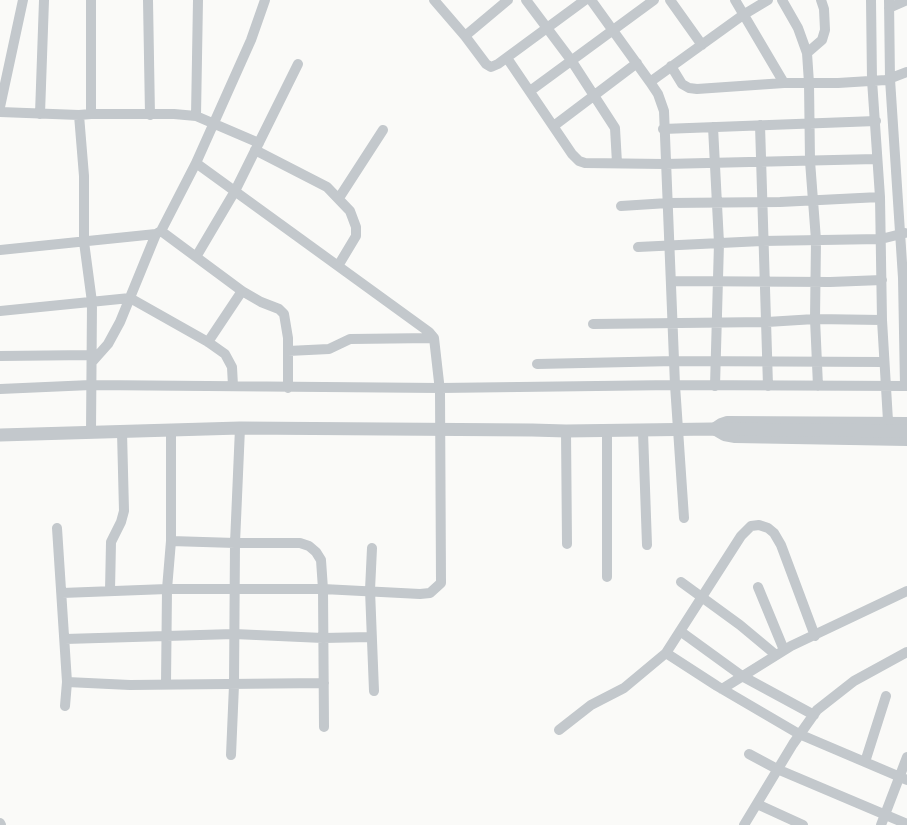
<!DOCTYPE html>
<style>
body{margin:0}
canvas{display:block;background:#fafaf8}
</style>
<canvas width="907" height="825"></canvas>
<script>
const context = document.querySelector('canvas').getContext('2d');
context.lineJoin = 'round';
const toPath = rows => new Path2D(rows.map(r => 'M' + r).join(''));
function trace(path, color, width, dash) { context.strokeStyle = color; context.lineWidth = width; context.lineCap = dash ? 'butt' : 'round'; context.setLineDash(dash || []); context.stroke(path); }
trace(toPath([
 [148,0,150,115],
 [434,0,465,36,486,64,491,67,498,64,585,0],
 [526,0,571,60,615,128,617,163],
 [591,0,650,82,658,94,664,111,675,385,684,518],
 [670,0,702,45],
 [735,0,784,83],
 [782,0,798,28,807,53,809,83,810,161,816,240,815,319,818,386],
 [871,0,872,80,880,197,882,320,888,421],
 [889,0,890,79,903,278,905,386],
 [889,8,907,0],
 [465,36,508,0],
 [807,53,822,40,825,30,824,9,821,0],
 [507,58,572,154,579,161,585,163,665,164,876,159],
 [671,66,682,84,689,88,697,89,784,83,838,83,886,80,907,72],
 [650,82,743,15,768,0],
 [530,91,654,0],
 [0,107,23,0],
 [0,112,79,115,91,114,174,114,196,116,259,143],
 [40,114,44,0],
 [91,114,91,0],
 [79,115,84,176,84,242,92,302,91,432],
 [196,116,198,0],
 [555,125,637,63],
 [760,125,768,386],
 [713,127,719,243,715,386],
 [663,129,876,121],
 [255,150,327,187,350,211,356,227,356,236,338,266],
 [339,198,383,130],
 [621,206,668,203,780,202,880,197],
 [161,231,242,291,261,302,279,309,284,314,288,338,288,388],
 [638,247,762,241,881,239,905,233],
 [0,250,156,234,161,231,196,163,251,40,265,0],
 [196,257,235,191,298,64],
 [672,281,830,282,882,280],
 [0,311,130,298,208,342,225,354,232,367,233,386],
 [593,324,767,322,815,319,882,320],
 [208,342,242,291],
 [288,351,329,349,350,339,434,338],
 [0,356,92,355],
 [92,362,108,344,120,322,156,234],
 [537,364,675,361,884,362],
 [0,389,91,385,440,388,675,385,907,386],
 [907,422,727,421,721,423,712,429,724,436,735,438,907,441],
 [566,431,567,544],
 [643,432,647,545],
 [57,528,67,682,65,706],
 [171,541,235,543,300,543,309,546,316,552,321,560,323,589,324,727],
 [372,548,370,590,374,691],
 [607,577,607,431],
 [681,582,740,625,776,655],
 [758,587,784,650],
 [110,591,111,542,121,522,124,511,122,432],
 [62,593,167,589,323,589,420,594,430,593,441,583,440,391,434,338,429,332,196,163],
 [680,631,742,676,814,715],
 [65,639,234,634,323,638,371,637],
 [666,653,717,686,799,734,907,780],
 [67,682,130,685,324,683],
 [166,684,167,589,171,541,171,431],
 [722,689,791,646,907,591],
 [559,730,591,705,624,688,666,653,741,536,751,526,759,525,768,528,774,533,781,545,815,636],
 [749,754,777,769,907,824],
 [231,755,234,685,235,543,240,428],
 [865,762,886,696],
 [757,804,803,825],
 [0,823,1,825],
 [744,825,793,744,817,710,854,681,907,652],
 [881,825,907,757]
]), '#c3c8cc', 10);
trace(toPath([
 [0,435,240,428,532,430,566,431,712,429,907,431]
]), '#c3c8cc', 13);
</script>
